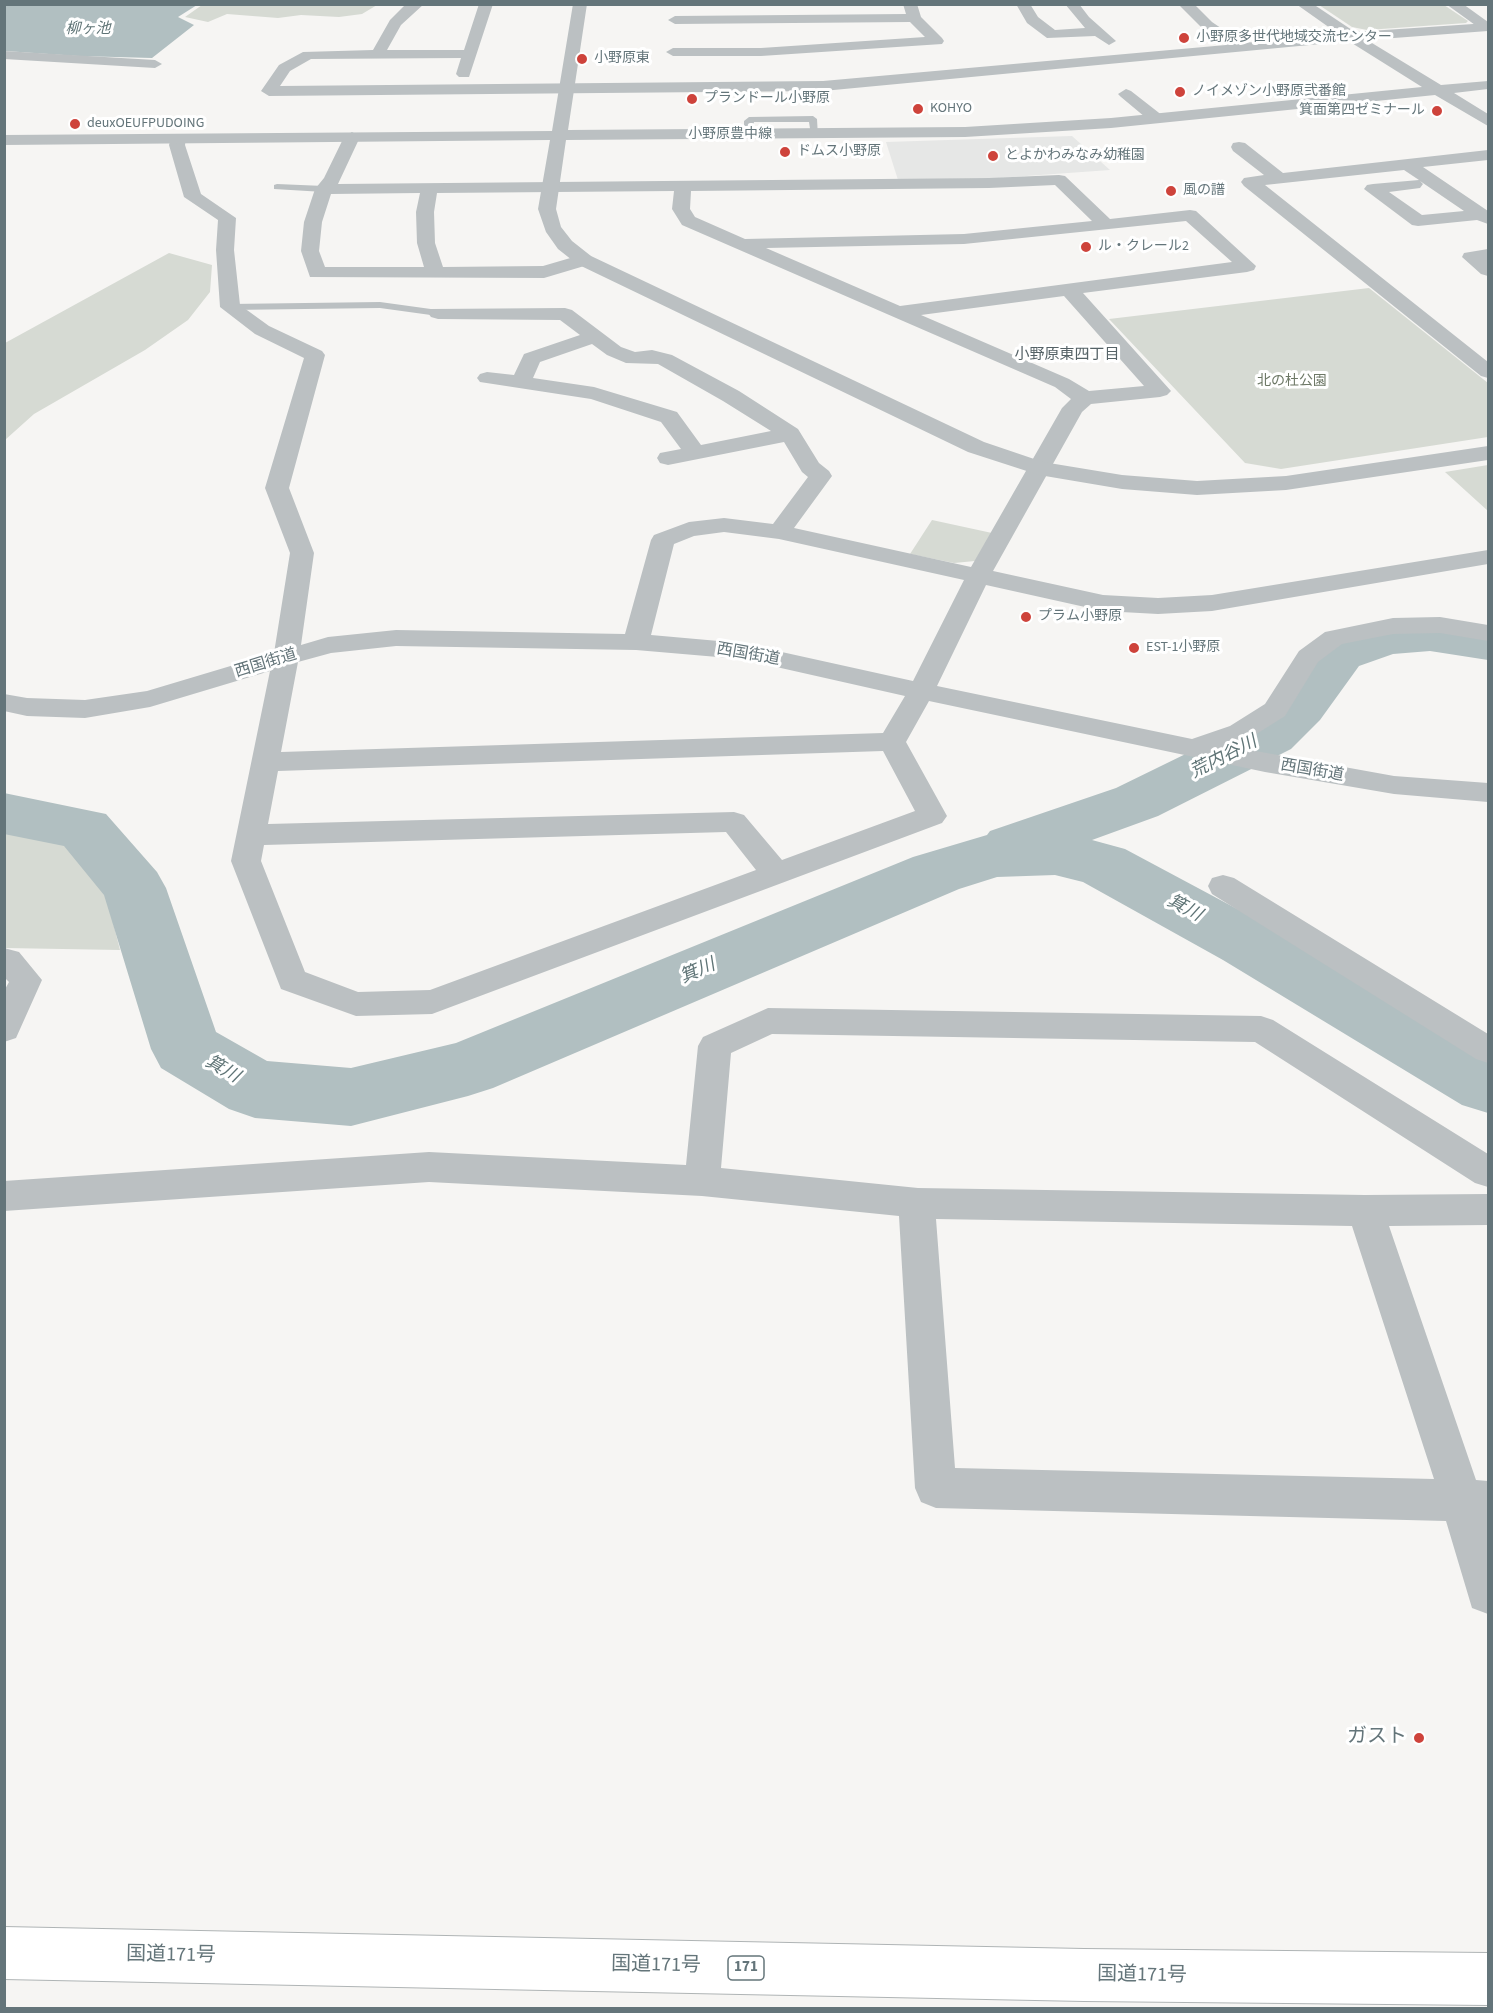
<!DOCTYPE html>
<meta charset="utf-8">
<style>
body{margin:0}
#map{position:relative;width:1493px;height:2013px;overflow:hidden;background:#f6f5f3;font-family:"Source Sans 3",sans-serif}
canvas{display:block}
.frame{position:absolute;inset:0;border:6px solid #64757a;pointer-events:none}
</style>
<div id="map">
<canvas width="1493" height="2013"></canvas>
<div class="frame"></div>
</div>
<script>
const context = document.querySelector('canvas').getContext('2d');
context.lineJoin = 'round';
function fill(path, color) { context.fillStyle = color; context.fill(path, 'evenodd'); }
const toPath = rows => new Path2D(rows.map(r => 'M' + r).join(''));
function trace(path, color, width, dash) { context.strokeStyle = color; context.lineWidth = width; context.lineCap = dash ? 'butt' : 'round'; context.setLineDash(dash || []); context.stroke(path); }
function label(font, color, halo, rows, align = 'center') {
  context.font = font + ' "Source Sans 3","Noto Sans JP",sans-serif'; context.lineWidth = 6; context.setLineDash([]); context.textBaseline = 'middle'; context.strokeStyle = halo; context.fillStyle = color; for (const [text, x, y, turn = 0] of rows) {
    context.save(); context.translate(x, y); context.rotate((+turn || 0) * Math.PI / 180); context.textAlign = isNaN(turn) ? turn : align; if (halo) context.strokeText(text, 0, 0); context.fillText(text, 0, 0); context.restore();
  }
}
fill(toPath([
 [1072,136,1110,170,998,178,898,180,886,142]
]), '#e6e7e6');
fill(toPath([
 [202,5,202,4,377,5,362,14,339,17,301,15,278,18,227,14,208,22,185,17],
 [1319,5,1444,5,1468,21,1466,23,1367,30,1352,27],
 [169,253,212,265,210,292,188,320,145,350,34,414,5,440,5,343],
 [1369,288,1488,383,1488,437,1281,469,1245,463,1109,319],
 [1488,465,1488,511,1445,472],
 [932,520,992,533,975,561,954,563,910,554],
 [5,833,77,840,104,887,120,950,5,948]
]), '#d6dad3');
fill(toPath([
 [5,5,197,5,178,17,194,25,152,58,78,56,5,51]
]), '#b1bfc1');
fill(toPath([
 [1430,619,1488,628,1488,660,1430,651,1393,654,1359,666,1320,720,1291,749,1158,816,1092,840,1125,849,1269,926,1488,1051,1488,1113,1462,1105,1223,960,1083,882,1055,875,997,877,959,889,493,1088,468,1096,351,1126,255,1118,229,1109,161,1068,151,1049,104,895,64,846,4,834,4,793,106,814,157,872,166,888,216,1032,267,1061,351,1068,456,1043,913,857,987,835,990,831,1116,788,1249,723,1280,694,1321,642,1386,622,1430,619]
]), '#b1bfc1');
const trunk = toPath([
 [4,1927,1084,1949,1488,1953,1488,2005,1084,2001,4,1979,4,1927]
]);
trace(trunk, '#afb4b5', 2);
fill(toPath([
 [813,116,817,119,818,137,811,135,809,122,754,122,751,137,744,135,744,121,749,117,813,116],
 [277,184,324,186,329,189,324,192,274,189,274,185,277,184],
 [380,302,438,310,443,313,438,316,380,308,230,310,225,307,230,304,380,302]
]), '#bbc0c2');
fill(toPath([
 [406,4,424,4,401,25,387,50,464,50,479,4,493,4,469,77,459,77,456,74,461,58,311,59,290,71,280,86,823,81,1226,45,1202,28,1178,4,1194,4,1212,22,1243,43,1352,33,1359,37,1352,41,823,91,269,96,261,91,279,65,303,52,373,50,390,20,406,4],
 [903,4,917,4,921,17,942,38,944,41,942,44,761,56,673,56,666,52,673,48,761,48,925,37,910,22,675,24,668,20,675,16,906,14,903,4],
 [1016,4,1030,4,1038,17,1055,30,1085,28,1065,4,1079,4,1089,17,1116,41,1109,45,1095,36,1047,38,1027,23,1016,4],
 [1446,4,1463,4,1488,22,1488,31,1482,30,1446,4],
 [4,51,155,60,162,64,155,68,4,59,4,51],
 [1126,89,1131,91,1163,116,1165,119,1163,122,1151,122,1121,97,1118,94,1126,89],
 [352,132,360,137,338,184,989,178,1059,175,1065,176,1110,219,1190,210,1196,211,1256,266,1254,270,1247,272,1083,293,1171,391,1167,395,1160,397,1091,404,1082,412,993,571,1103,595,1158,598,1212,595,1488,550,1488,564,1212,611,1158,614,1103,611,986,585,937,686,1192,739,1230,726,1265,704,1299,651,1325,632,1393,618,1440,617,1488,625,1488,641,1440,633,1393,634,1342,644,1318,662,1285,716,1250,738,1228,746,1394,776,1488,783,1488,802,1394,794,1265,772,929,701,906,742,947,816,942,823,432,1014,356,1016,281,989,231,861,270,671,150,707,85,718,27,716,4,711,4,694,27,698,85,700,147,691,274,653,290,553,265,488,304,358,255,334,220,307,216,250,218,220,184,197,169,145,172,135,184,135,186,138,185,145,201,194,236,218,234,250,240,305,269,326,322,351,325,355,289,488,314,553,301,645,328,637,396,630,625,634,651,540,654,535,689,522,724,518,773,524,808,477,802,472,784,442,668,465,660,463,657,458,660,453,681,449,661,422,591,399,480,382,477,378,480,374,487,372,514,375,524,354,580,335,560,320,438,319,431,317,428,313,431,309,565,308,572,310,621,347,635,352,652,350,672,355,739,391,798,429,819,463,829,471,832,476,794,528,971,567,1062,408,1071,399,1055,387,682,225,672,209,674,191,437,193,434,212,435,243,443,267,543,266,584,254,591,256,593,260,591,264,544,278,310,277,301,251,304,222,315,189,324,178,344,137,352,132],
 [1055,185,1092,221,964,234,745,239,695,217,690,209,691,191,989,188,1055,185],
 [420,193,416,212,417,243,424,267,325,267,319,251,322,222,331,194,420,193],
 [1186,221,1232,262,900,306,766,248,964,244,1186,221],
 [1064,296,1144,386,1089,391,1069,379,921,315,1064,296],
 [592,344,607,355,626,363,658,364,723,401,771,431,701,445,677,412,594,387,533,378,540,362,592,344],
 [724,532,779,539,964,580,913,681,741,643,651,635,674,544,694,536,724,532],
 [396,646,636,650,741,659,905,696,883,733,281,752,298,662,331,653,396,646],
 [883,751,915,811,782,860,744,815,734,812,268,824,278,771,883,751],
 [726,832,756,870,430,990,358,992,305,972,261,861,264,845,726,832],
 [1239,142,1245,143,1283,173,1488,150,1488,160,1423,167,1488,211,1488,224,1477,220,1418,226,1412,225,1364,189,1367,185,1373,184,1419,180,1404,170,1265,185,1488,362,1488,378,1481,376,1244,186,1241,182,1244,178,1264,175,1233,151,1231,147,1233,143,1239,142],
 [1420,181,1464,211,1422,215,1389,192,1420,188,1423,184,1420,181],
 [1488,249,1488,276,1481,274,1462,257,1464,253,1488,249],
 [1223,875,1234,878,1488,1034,1488,1063,1476,1059,1212,894,1208,886,1212,878,1223,875],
 [4,948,19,952,42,980,16,1038,4,1042,4,991,9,982,4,977,4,948],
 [768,1008,1261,1016,1273,1020,1488,1154,1488,1187,1475,1183,1255,1042,772,1034,731,1053,721,1168,918,1188,1365,1195,1488,1194,1488,1225,1389,1226,1476,1480,1488,1481,1488,1614,1472,1608,1446,1521,936,1508,921,1502,915,1488,899,1216,702,1196,429,1182,4,1211,4,1181,429,1152,686,1165,698,1046,703,1037,768,1008],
 [936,1219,1352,1226,1434,1479,955,1468,936,1219]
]), '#bbc0c2');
fill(toPath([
 [573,4,587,4,568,130,965,127,1111,118,1422,87,1347,40,1296,4,1313,4,1355,32,1488,23,1488,31,1367,40,1441,85,1488,81,1488,89,1454,93,1488,114,1488,126,1435,95,1111,128,965,137,566,140,556,209,561,227,572,241,591,256,984,442,1043,462,1122,475,1197,481,1286,476,1488,446,1488,460,1286,490,1197,495,1122,489,1039,475,968,452,577,264,558,249,546,232,538,209,550,140,4,145,4,135,552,131,573,4]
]), '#bbc0c2');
fill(trunk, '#fff');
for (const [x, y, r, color] of [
 [1184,38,6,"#ce433b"],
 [582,59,6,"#ce433b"],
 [1180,92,6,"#ce433b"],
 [692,99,6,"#ce433b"],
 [918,109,6,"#ce433b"],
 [1437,111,6,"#ce433b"],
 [75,124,6,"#ce433b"],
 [785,152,6,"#ce433b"],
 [993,156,6,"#ce433b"],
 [1171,191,6,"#ce433b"],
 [1086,247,6,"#ce433b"],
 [1026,617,6,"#ce433b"],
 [1134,648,6,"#ce433b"],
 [1419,1738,6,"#ce433b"]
]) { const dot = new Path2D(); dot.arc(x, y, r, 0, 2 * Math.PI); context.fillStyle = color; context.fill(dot); trace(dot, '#fff', 2); }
label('14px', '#64757a', '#fff', [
 ["小野原多世代地域交流センター",1196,38],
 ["小野原東",594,59],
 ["ノイメゾン小野原弐番館",1192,92],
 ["プランドール小野原",704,99],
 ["KOHYO",930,109],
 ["箕面第四ゼミナール",1425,111,"right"],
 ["deuxOEUFPUDOING",87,124],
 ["ドムス小野原",797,152],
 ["とよかわみなみ幼稚園",1005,156],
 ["風の譜",1183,191],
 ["ル・クレール2",1098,247],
 ["プラム小野原",1038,617],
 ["EST-1小野原",1146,648]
], 'left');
label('14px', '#64757a', '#fff', [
 ["小野原豊中線",730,135]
]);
label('14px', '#6d7866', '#fff', [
 ["北の杜公園",1292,382]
]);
label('italic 15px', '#5f7476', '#fff', [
 ["柳ヶ池",88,30]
]);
label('15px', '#556266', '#fff', [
 ["小野原東四丁目",1067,356]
]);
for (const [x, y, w] of [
 [746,1968,36]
]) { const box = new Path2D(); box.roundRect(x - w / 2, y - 12, w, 24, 4.5); context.fillStyle = '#fff'; context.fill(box); trace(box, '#64757a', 1.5); }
label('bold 15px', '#64757a', null, [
 ["171",746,1968]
]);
label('16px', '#64757a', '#fff', [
 ["西国街道",748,655,10],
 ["西国街道",266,664,-17],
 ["西国街道",1312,771,10]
]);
label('italic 18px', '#5f7476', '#fff', [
 ["荒内谷川",1224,758,-27],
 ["箕川",1184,909,28],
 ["箕川",698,972,-23],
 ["箕川",222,1070,30]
]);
label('20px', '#64757a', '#fff', [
 ["ガスト",1407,1738]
], 'right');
label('20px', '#64757a', '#fff', [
 ["国道171号",171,1956,1],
 ["国道171号",656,1966,1],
 ["国道171号",1142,1976,1]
]);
</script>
